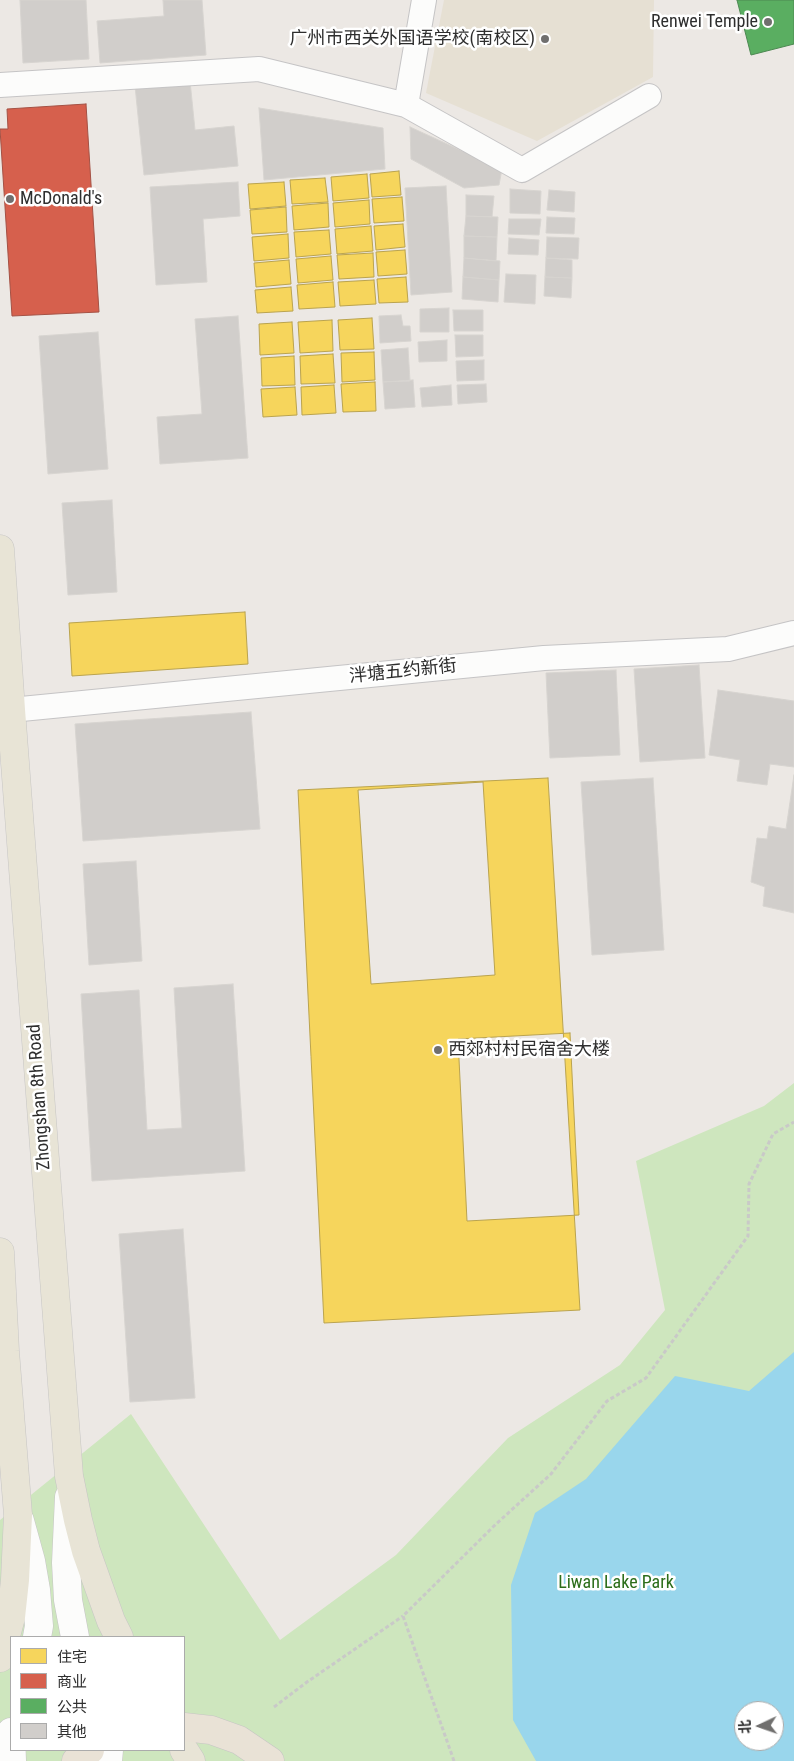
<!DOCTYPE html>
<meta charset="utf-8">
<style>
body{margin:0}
#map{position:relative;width:794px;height:1761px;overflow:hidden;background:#ece8e4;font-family:"Roboto Condensed","Noto Sans SC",sans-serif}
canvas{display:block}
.legend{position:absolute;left:10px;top:1636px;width:175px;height:115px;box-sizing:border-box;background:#fff;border:1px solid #ababab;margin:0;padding:6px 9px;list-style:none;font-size:15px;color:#2e2e2e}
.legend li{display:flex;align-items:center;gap:10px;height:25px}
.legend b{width:25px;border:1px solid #ababab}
.north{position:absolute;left:734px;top:1701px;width:50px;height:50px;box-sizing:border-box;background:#fff;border:1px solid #ababab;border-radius:50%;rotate:267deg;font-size:14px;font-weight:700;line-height:20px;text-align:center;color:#2e2e2e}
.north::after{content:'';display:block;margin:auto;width:18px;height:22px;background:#706f6e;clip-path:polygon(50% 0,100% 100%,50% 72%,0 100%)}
</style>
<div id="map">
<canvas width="794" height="1761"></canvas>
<ul class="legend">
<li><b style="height:14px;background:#f6d55c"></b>住宅</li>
<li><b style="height:14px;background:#d6604d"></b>商业</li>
<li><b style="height:14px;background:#5aae61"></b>公共</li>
<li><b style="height:14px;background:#d1cecb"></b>其他</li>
</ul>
<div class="north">北</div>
</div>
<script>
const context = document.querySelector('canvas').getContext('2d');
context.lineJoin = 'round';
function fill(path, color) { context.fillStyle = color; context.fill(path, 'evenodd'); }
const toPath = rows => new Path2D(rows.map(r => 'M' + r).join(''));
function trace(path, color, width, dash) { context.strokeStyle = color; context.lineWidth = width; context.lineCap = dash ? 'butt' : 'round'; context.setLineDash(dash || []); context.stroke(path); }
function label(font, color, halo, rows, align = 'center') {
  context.font = font + ' "Roboto Condensed","Noto Sans SC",sans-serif'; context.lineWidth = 5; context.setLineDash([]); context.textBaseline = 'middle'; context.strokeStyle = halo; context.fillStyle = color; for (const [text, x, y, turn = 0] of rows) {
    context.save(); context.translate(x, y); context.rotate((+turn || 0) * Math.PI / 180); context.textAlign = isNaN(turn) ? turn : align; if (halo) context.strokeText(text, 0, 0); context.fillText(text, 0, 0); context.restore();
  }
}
fill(toPath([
 [444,0,654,0,653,77,537,141,426,93]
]), '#e6e0d3');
fill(toPath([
 [794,1083,794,1761,0,1761,0,1520,131,1414,280,1640,396,1555,508,1438,620,1365,665,1310,636,1161,764,1106],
 [11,1637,184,1637,184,1750,11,1750],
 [744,1711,774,1711,774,1741,744,1741]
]), '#cee6be');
fill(toPath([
 [794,1352,794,1761,536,1761,513,1720,511,1585,535,1513,586,1479,675,1376,749,1391],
 [744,1711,774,1711,774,1741,744,1741]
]), '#99d6ec');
const homes = toPath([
 [399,171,401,195,372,197,370,174,399,171],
 [367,174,369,198,333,201,331,177,367,174],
 [325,178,328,202,292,204,290,180,325,178],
 [284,182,286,206,250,209,248,184,284,182],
 [402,197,404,221,374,223,372,199,402,197],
 [369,200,370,224,335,227,333,203,369,200],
 [328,203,329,227,294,230,292,206,328,203],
 [286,207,287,232,252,234,250,210,286,207],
 [403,224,405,247,376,250,374,226,403,224],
 [371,226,373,251,337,254,335,229,371,226],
 [329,230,331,254,296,257,294,232,329,230],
 [288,234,289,258,254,261,252,237,288,234],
 [405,250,407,274,378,276,376,252,405,250],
 [373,253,374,277,339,279,337,255,373,253],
 [331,256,333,280,298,283,296,259,331,256],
 [289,260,291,284,256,287,254,263,289,260],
 [406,277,408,302,379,303,377,279,406,277],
 [374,280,376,304,340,306,338,282,374,280],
 [333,282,335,307,299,309,297,285,333,282],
 [291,287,293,311,257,313,255,290,291,287],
 [372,318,374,349,340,350,338,320,372,318],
 [332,320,333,351,300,353,298,322,332,320],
 [292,322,294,353,260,355,259,324,292,322],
 [374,352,375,380,342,382,341,353,374,352],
 [333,354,335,383,301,384,300,356,333,354],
 [294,356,295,385,262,386,261,358,294,356],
 [375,382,376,411,343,412,341,384,375,382],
 [334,385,336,413,302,415,301,387,334,385],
 [295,387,297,415,263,417,261,389,295,387],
 [245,612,248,664,72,676,69,623,245,612],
 [548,778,580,1310,324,1323,298,790,548,778],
 [483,782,495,975,371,984,358,790,483,782],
 [570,1033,579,1215,467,1221,458,1039,570,1033]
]);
fill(homes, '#f6d55c');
trace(homes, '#baa34e', 1);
const shops = toPath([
 [86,104,99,312,12,316,0,129,8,129,7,109,86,104]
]);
fill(shops, '#d6604d');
trace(shops, '#a45144', 1);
const public = toPath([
 [737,0,794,0,794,44,751,55,737,0]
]);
fill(public, '#5aae61');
trace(public, '#4d8852', 1);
const building = toPath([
 [20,0,86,0,89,59,23,63,20,0],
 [163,0,202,0,206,55,100,63,97,21,164,16,163,0],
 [190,81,195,130,234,126,238,166,144,175,135,86,190,81],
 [259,108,383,128,385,169,264,180,259,108],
 [410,127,502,169,499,185,464,188,411,159,410,127],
 [238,182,240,216,203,219,207,282,156,285,150,187,238,182],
 [446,186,452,292,411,295,405,188,446,186],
 [510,189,541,191,540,214,510,213,510,189],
 [549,190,575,192,574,212,547,210,549,190],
 [466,195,494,196,492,217,466,216,466,195],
 [466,216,498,217,497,237,464,236,466,216],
 [547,217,575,218,574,234,546,233,547,217],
 [509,219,541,219,539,235,508,234,509,219],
 [464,236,497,237,496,261,464,258,464,236],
 [547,237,579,238,578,259,546,258,547,237],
 [509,238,539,240,538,255,508,254,509,238],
 [464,258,500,261,499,280,463,277,464,258],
 [546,258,572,260,572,278,545,277,546,258],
 [506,274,536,275,535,304,504,302,506,274],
 [463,277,499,280,498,302,462,299,463,277],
 [545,277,572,278,571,298,544,296,545,277],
 [449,308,449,332,420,332,420,309,449,308],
 [453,310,483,310,483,331,454,331,453,310],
 [401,315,403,326,410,326,411,341,380,343,379,316,401,315],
 [238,316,248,458,160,464,157,417,202,414,195,319,238,316],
 [98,332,108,469,48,474,39,336,98,332],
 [455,335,483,335,483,356,456,357,455,335],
 [447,340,447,361,419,362,418,342,447,340],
 [408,348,410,381,383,382,381,350,408,348],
 [484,360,484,380,457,381,456,361,484,360],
 [413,380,415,407,385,409,383,382,413,380],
 [486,384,487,402,458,404,457,385,486,384],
 [451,385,452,405,422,407,420,388,451,385],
 [112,500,117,592,68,595,62,503,112,500],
 [699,665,705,758,640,762,634,669,699,665],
 [616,670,620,755,550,758,546,673,616,670],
 [718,690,794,701,794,767,770,764,767,785,737,781,740,760,709,755,718,690],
 [251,712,260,829,83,841,75,724,251,712],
 [794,775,794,913,763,906,765,887,751,882,757,838,767,839,769,826,786,829,794,775],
 [653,778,664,950,592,955,581,782,653,778],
 [136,861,142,961,89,965,83,864,136,861],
 [233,984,245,1171,92,1181,81,994,139,990,147,1130,182,1128,174,988,233,984],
 [183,1229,195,1398,130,1402,119,1234,183,1229]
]);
fill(building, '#d1cecb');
trace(building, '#d7d4d0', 1);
const minor = toPath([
 [0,85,259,69,406,105,522,170,649,96],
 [406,105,424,0],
 [11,710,544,658,728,649,794,633]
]);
const tertiary = toPath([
 [69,1497,66,1563,68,1600,75,1637],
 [20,1521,31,1561,36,1590,39,1626,37,1637],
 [11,1732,12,1761],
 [108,1761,109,1750]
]);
const primary = toPath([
 [0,549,11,710,69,1476,78,1520,86,1551,111,1621,119,1637],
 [0,1252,5,1351,18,1515,15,1580,11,1617,0,1658],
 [184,1750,191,1761]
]);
const trunk = toPath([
 [184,1727,211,1730,239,1740,270,1761],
 [76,1761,90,1750]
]);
trace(minor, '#c5c4c5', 26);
trace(tertiary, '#c5c4c5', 29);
trace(primary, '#c6c5c4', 29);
trace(trunk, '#c6c5c4', 29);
trace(toPath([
 [274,1707,307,1682,403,1616],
 [454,1761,403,1616,495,1525,551,1474,607,1401,646,1378,748,1236,749,1184,773,1134,794,1122]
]), '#c9c9c8', 3, [4, 2.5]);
trace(minor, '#fcfcfb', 24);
trace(tertiary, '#fcfcfb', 28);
trace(primary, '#e8e4d6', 28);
trace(trunk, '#e9e2d6', 28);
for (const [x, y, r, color] of [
 [768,22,5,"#706f6e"],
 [545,39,5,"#706f6e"],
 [10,199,5,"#706f6e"],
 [438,1050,5,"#706f6e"]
]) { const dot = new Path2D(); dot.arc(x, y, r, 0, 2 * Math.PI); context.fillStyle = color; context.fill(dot); trace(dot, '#fff', 2); }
label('18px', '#2e2e2e', '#fff', [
 ["Renwei Temple",758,22],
 ["广州市西关外国语学校(南校区)",535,39],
 ["McDonald's",20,199,"left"],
 ["西郊村村民宿舍大楼",448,1050,"left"]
], 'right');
label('18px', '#2e2e2e', '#fff', [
 ["泮塘五约新街",403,672,-6],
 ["Zhongshan 8th Road",40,1097,-94]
]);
label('18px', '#2c6e1b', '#fff', [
 ["Liwan Lake Park",616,1583]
]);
</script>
